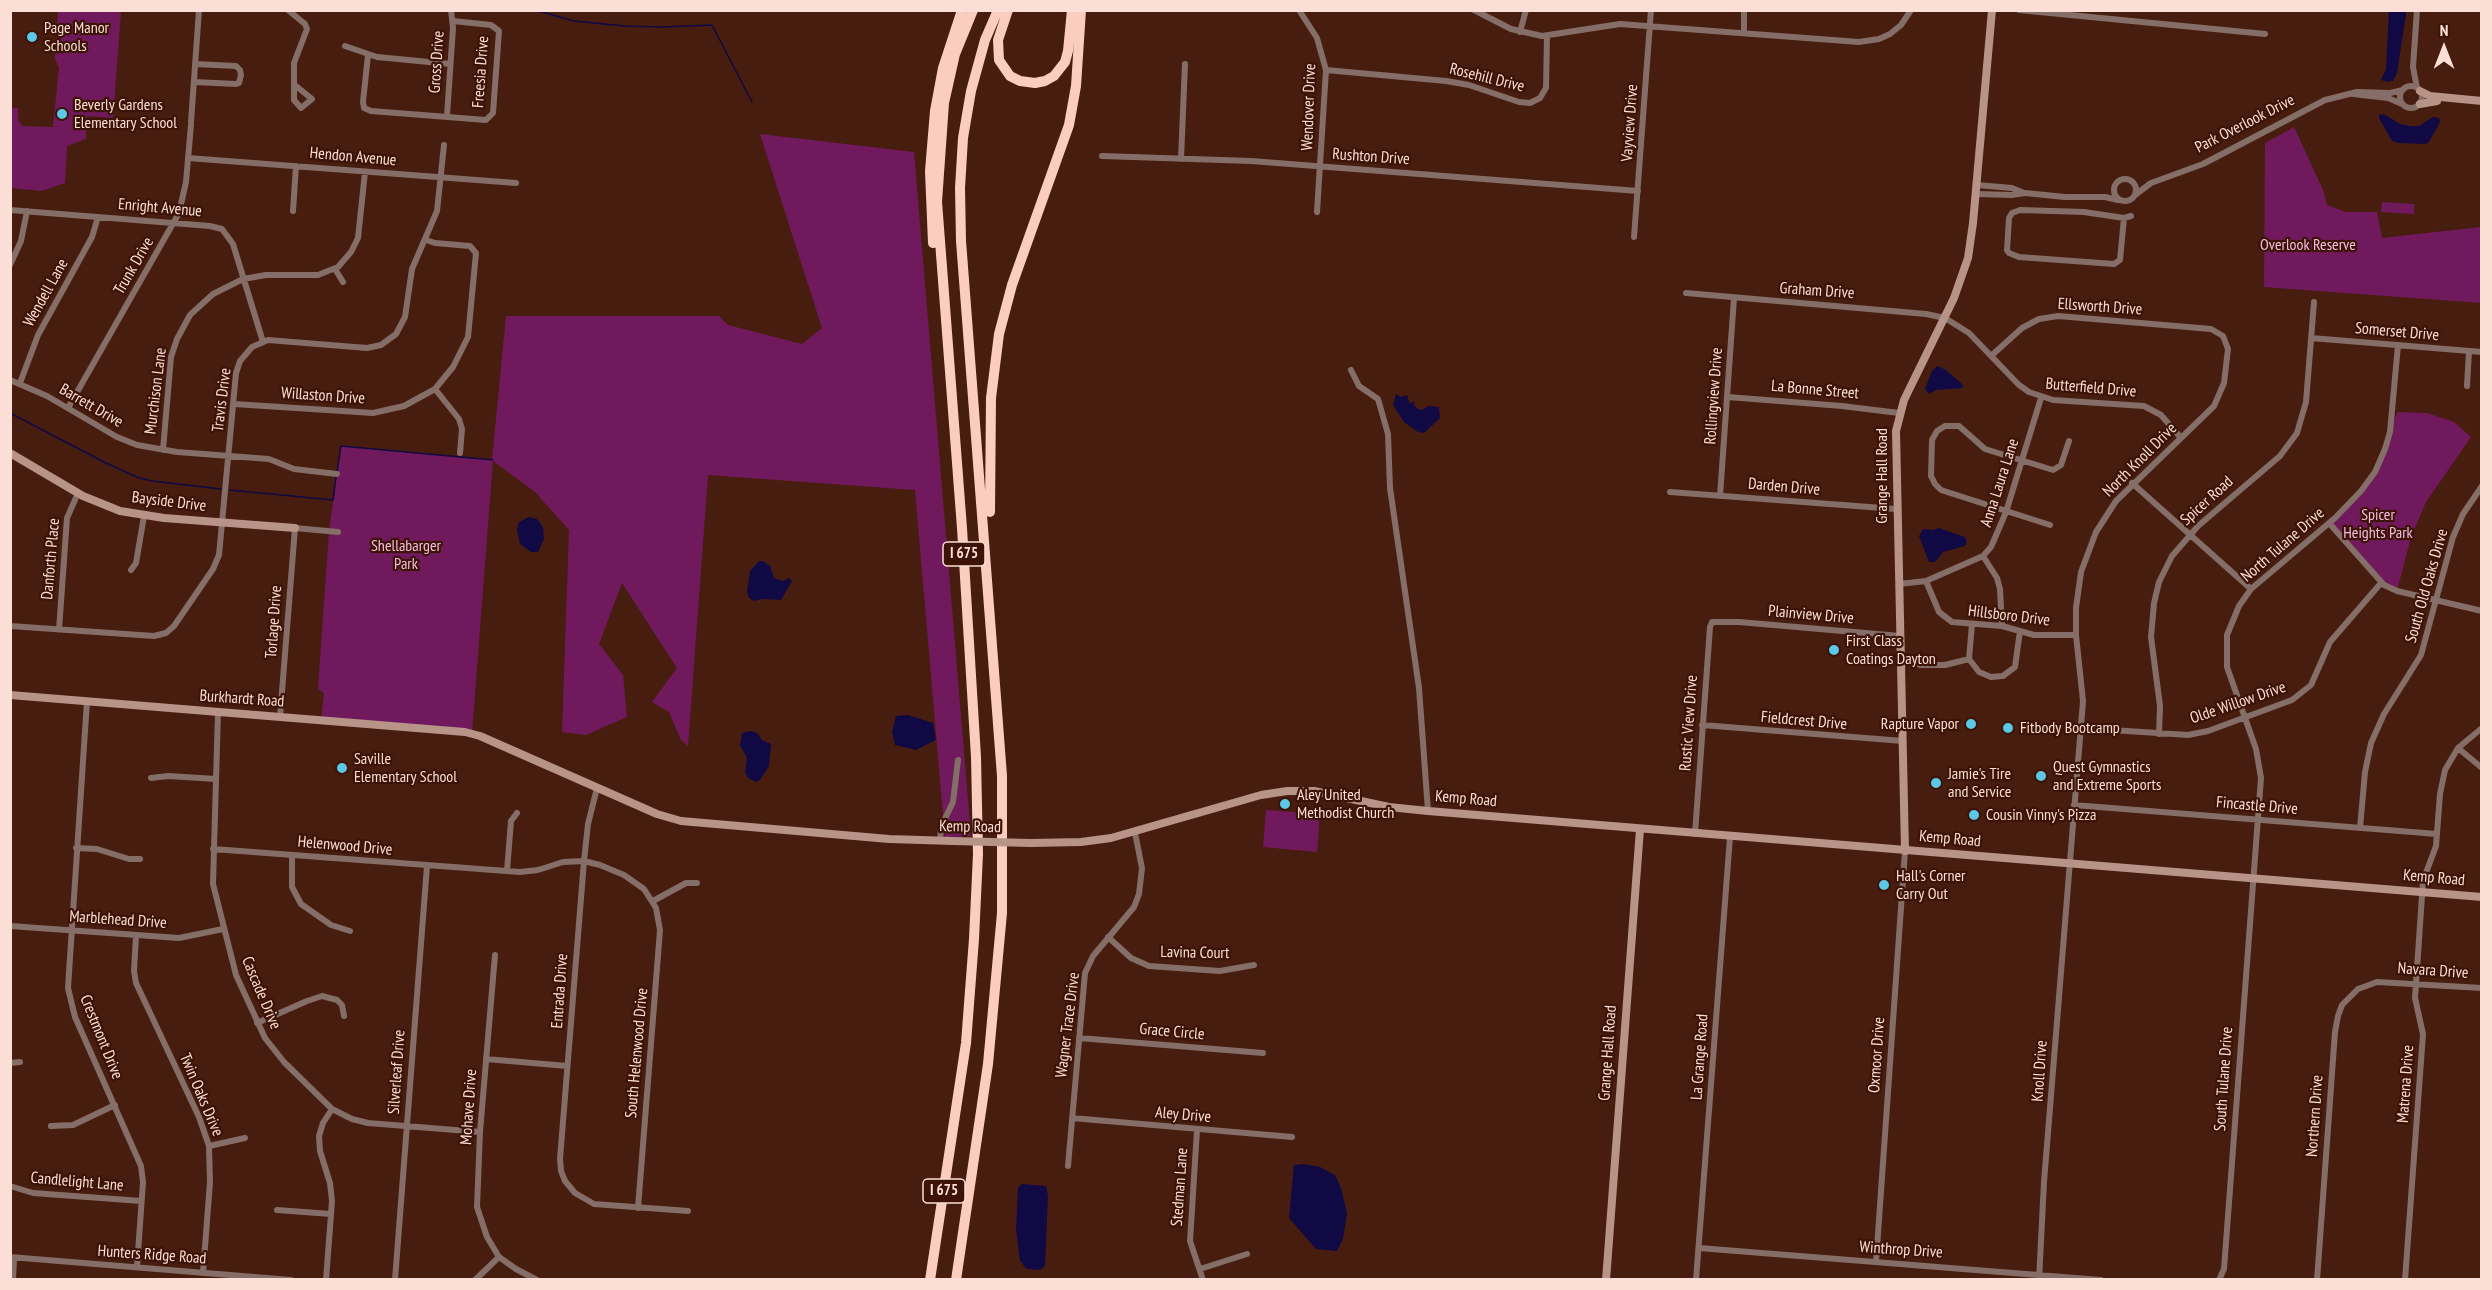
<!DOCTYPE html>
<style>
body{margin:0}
#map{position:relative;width:2492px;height:1290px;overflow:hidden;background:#471d0f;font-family:"PT Sans Narrow",sans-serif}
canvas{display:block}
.frame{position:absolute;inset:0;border:12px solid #fbded5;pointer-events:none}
.north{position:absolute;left:2414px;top:18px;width:60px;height:60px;-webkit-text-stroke:4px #3c1306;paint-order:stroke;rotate:0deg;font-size:16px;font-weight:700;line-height:24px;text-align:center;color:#fbded5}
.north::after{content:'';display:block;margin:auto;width:21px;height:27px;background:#fbded5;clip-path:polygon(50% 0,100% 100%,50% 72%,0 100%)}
</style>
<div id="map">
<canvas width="2492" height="1290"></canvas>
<div class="frame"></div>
<div class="north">N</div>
</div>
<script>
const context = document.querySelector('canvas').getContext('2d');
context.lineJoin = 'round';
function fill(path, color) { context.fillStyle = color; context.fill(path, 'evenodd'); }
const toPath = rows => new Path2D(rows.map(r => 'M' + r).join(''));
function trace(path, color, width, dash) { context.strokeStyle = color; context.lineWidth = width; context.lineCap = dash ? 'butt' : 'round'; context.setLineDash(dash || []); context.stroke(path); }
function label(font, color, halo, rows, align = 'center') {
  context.font = font + ' "PT Sans Narrow",sans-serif'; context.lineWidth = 4.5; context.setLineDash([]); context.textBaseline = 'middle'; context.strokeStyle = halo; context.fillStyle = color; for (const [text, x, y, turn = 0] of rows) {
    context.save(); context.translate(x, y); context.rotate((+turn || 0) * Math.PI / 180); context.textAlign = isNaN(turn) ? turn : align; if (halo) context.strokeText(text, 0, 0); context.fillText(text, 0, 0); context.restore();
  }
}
fill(toPath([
 [58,11,121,11,113,118,87,116,86,139,67,146,65,183,42,191,11,188,11,108,18,108,18,120,22,126,53,127,59,68,55,59],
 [2294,127,2323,190,2327,205,2346,212,2377,212,2382,238,2481,227,2481,303,2264,287,2265,143],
 [760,134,914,152,971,836,945,838,915,490,708,475,688,746,681,740,669,712,652,702,677,668,622,583,599,644,623,675,627,717,586,735,562,732,569,530,535,492,493,461,472,733,321,721,324,693,318,689,329,531,341,446,492,460,506,316,719,316,728,325,802,344,822,328],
 [2382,202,2414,204,2414,214,2381,212],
 [2398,412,2427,413,2454,422,2471,437,2426,502,2411,537,2397,591,2388,587,2329,523,2375,472,2391,424],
 [1266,810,1320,814,1317,852,1263,847]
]), '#701a5d');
fill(toPath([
 [2389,10,2406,11,2406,14,2397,73,2393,81,2388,82,2381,80,2386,69],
 [2384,114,2400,124,2410,126,2419,126,2433,117,2439,118,2440,122,2429,142,2426,144,2398,143,2392,141,2379,118,2379,115],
 [1937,366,1946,370,1962,384,1963,388,1936,390,1929,394,1925,389,1932,371],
 [1396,394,1401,397,1407,395,1410,404,1414,401,1414,405,1418,409,1422,410,1429,406,1439,407,1440,418,1424,433,1418,432,1404,422,1393,405],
 [529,517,537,519,543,527,544,539,538,552,531,552,520,544,517,530,519,522],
 [1939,528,1965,537,1967,542,1965,546,1943,552,1935,562,1929,562,1919,536,1923,529,1933,530],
 [759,561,763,561,770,566,774,578,783,581,789,578,792,581,781,600,763,599,754,601,749,598,747,592,750,571],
 [908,715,933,723,936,740,916,750,895,745,892,732,896,716],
 [750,731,757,733,762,740,771,744,769,766,760,780,756,782,748,778,745,772,747,758,740,745,742,733],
 [1304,1164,1320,1167,1335,1175,1341,1188,1347,1213,1343,1239,1337,1251,1316,1249,1289,1218,1294,1165],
 [1022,1184,1046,1186,1048,1196,1045,1266,1040,1270,1027,1269,1020,1261,1016,1230,1018,1188]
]), '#110943');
trace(toPath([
 [535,10,574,21,625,26,663,27,712,25,752,102],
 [10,413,104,462,139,478,152,481,221,489],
 [337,473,341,446,493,460],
 [230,490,333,500,336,477]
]), '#110943', 1.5);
trace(toPath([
 [288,10,305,24,307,29,294,63,294,100,301,108,312,99,296,86],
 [1299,10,1317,38,1326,70,1317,212],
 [1474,10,1511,29,1542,36,1620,24,1859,42,1879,39,1890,34,1901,25,1911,10],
 [2019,10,2265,34],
 [2417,10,2413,67,2417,88],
 [1520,32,1526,10],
 [1744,33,1744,10],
 [345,46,377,57,450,64],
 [368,55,363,102,364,108,371,111,486,120,493,113,499,31,491,25,453,21],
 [1326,70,1446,81,1469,85,1519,102,1530,103,1540,98,1546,88,1547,36],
 [194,82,236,84,239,83,241,75,240,70,236,66,195,64],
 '2400 97a11 11 0 1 1 22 0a11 11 0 1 1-22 0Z',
 [2353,94,2388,98,2402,104],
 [447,116,453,28,451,10],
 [191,122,199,10],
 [1102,156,1251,161,1638,191],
 [188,158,516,183],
 [1181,159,1185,64],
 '2114 190a11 11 0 1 1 22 0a11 11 0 1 1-22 0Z',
 [1977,185,2012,188,2024,193],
 [1976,194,2012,195,2025,193,2065,197,2105,197,2118,200],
 [2135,195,2151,183,2203,164,2325,100,2357,92,2390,93,2403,90],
 [10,210,210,226,222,229,233,244,263,342],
 [293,211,296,166],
 [2124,218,2120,260,2114,264,2019,257,2009,253,2007,250,2009,218,2012,213,2020,210,2084,212,2124,218,2131,216],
 [1634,237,1651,10],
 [10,265,21,241,27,211],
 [335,269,343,282],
 [1686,293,1926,314,1945,318,1969,333,2019,385,2029,392,2053,400,2144,406,2161,415,2181,438],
 [2311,338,2482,352],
 [1991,356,2022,328,2039,319,2058,316,2211,329,2223,336,2228,349,2224,383,2214,406,2116,501,2096,532,2081,572,2076,608,2076,635,2083,701,2044,1182,2039,1280],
 [1351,370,1359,386,1378,399,1388,434,1390,488,1419,688,1428,811],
 [10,380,47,396,117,437,137,445,177,452,269,459,294,469,337,474],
 [20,383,38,335,92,237,98,217],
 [2467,386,2469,351],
 [435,389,459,419,462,429,460,453],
 [1728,397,1842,406,1899,413],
 [234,404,373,413,404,406,435,389,453,367,468,337,476,253,470,246,435,243,426,240],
 [68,408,179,213,186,182,191,125],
 [163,450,171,357,177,339,190,315,213,294,243,279,266,275,318,275,338,267,351,252,358,238,365,172],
 [2132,483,2251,589],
 [1670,492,1896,509],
 [1720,496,1734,298],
 [2329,523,2384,585,2397,591,2482,611],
 [2050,525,1941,490,1935,484,1931,476,1932,440,1937,431,1945,426,1959,426,1985,449,2053,470,2061,465,2069,441],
 [1983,556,1997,578,2000,589,2002,626],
 [131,570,136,563,144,516],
 [1926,581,1939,612,1952,622,2002,626,2034,635,2076,635],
 [1899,584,1926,581,1983,556,1991,547,2006,512,2041,398],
 [1972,624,1969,659,1979,672,1991,677,2003,676,2015,667,2020,631],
 [10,626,154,636,166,633,174,626,213,569,219,555,236,373,240,361,252,347,268,340,367,348,381,345,396,334,405,317,412,269,437,211,444,145],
 [59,630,67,518,78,493],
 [1920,665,1945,665,1969,659],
 [87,701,68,988,75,1017,141,1166,143,1182,137,1267],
 [218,712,213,884,236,975,265,1038,284,1062,332,1109,352,1119,368,1123,480,1132],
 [280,717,295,528,338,532],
 [1702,725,1903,741],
 [2081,728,2188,735,2208,731,2292,700,2311,685,2330,642,2381,583],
 [2159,734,2160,706,2151,637,2154,603,2159,582,2172,556,2198,526,2280,456,2297,433,2306,402,2314,302],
 [2458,748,2482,768],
 [151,778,168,776,216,779],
 [597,788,588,824,584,861,560,1159,561,1171,565,1181,575,1193,594,1204,688,1211],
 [2074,805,2437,834],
 [2360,828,2365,772,2371,743,2384,714,2421,655,2453,537,2463,514,2482,486],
 [1695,834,1710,627,1712,622,1739,622,1900,636],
 [940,841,941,827,953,802,958,760],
 [76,848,97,849,129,859,140,859],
 [213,849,520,872,538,870,563,862,584,861,600,865,624,875,644,889,656,908,660,930,638,1208],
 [292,855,292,887,301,904,331,925,350,931],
 [507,871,511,821,517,813],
 [653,901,686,883,697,883],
 [10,926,179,938,223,929],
 [136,936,134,971,136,983,199,1117,209,1146,210,1182,203,1273],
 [1108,937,1131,958,1149,966,1220,971,1254,965],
 [495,955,480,1132,477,1207,487,1237,499,1257,516,1269,537,1280],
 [257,1023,307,1001,322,996,337,1000,342,1005,344,1016],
 [1079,1038,1263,1053],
 [486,1059,567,1066],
 [10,1063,20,1062],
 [1072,1118,1292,1137],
 [51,1126,73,1125,115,1105],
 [1197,1130,1190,1241,1203,1280],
 [209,1146,245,1138],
 [1068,1166,1085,973,1093,956,1134,907,1139,894,1142,868,1135,833],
 [10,1186,33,1193,141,1201],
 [277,1210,331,1214],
 [1699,1248,2101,1280],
 [10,1257,291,1280],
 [1876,1262,1905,851],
 [1200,1269,1247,1254],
 [13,1280,14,1258],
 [326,1280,332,1201,330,1183,320,1151,319,1136,323,1123,332,1109],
 [395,1280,427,866],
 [475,1280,499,1257],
 [1696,1280,1730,837],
 [2219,1280,2224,1269,2261,778,2256,749,2227,667,2227,635,2239,606,2251,589,2335,518,2361,491,2375,472,2385,449,2390,432,2398,345],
 [2317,1280,2335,1032,2338,1016,2342,1005,2358,989,2377,982,2482,988],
 [2405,1280,2423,1034,2415,998,2423,881,2436,846,2440,794,2445,770,2458,748,2482,728]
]), '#846e67', 6);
trace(toPath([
 [2420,91,2430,96,2482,101],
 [2420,104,2437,101],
 [10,453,83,496,120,511,164,518,295,528],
 [10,695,465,732,480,736,657,814,681,821,889,839,953,841],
 [1031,843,1081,842,1111,838,1261,795,1287,791,1314,791,1389,807,1428,811,2482,897],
 [1905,851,1896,431,1904,400,1954,298,1968,258,1973,223,1992,10],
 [1606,1280,1640,829]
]), '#b79388', 8);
trace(toPath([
 [1008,10,998,40,999,60,1010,76,1020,81,1035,83,1045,81,1054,76,1065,62,1068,51,1072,10],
 [933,243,930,171,935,111,943,68,962,10],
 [990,512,991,398,999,334,1012,285,1069,125,1076,86,1081,10],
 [930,1280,966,1043,974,939,978,854,976,757,962,528,937,202,944,103,955,54,973,10],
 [956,1280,988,1064,1002,913,1002,776,961,241,960,188,963,138,971,91,985,40,998,10]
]), '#facdbf', 10);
trace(toPath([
 [953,841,1031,843]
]), '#b79388', 8);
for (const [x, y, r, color] of [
 [32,37,6,"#5ac8e6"],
 [62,114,6,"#5ac8e6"],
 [1834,650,6,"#5ac8e6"],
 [1971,724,6,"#5ac8e6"],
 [2008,728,6,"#5ac8e6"],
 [342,768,6,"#5ac8e6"],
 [2041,776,6,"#5ac8e6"],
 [1936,783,6,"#5ac8e6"],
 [1285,804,6,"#5ac8e6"],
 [1974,815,6,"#5ac8e6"],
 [1884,885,6,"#5ac8e6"]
]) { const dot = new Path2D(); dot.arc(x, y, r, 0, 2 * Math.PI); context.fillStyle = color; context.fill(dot); trace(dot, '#3c1306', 2); }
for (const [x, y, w] of [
 [964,554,42],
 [944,1191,42]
]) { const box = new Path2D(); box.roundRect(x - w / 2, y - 12, w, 24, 4.5); context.fillStyle = '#3c1306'; context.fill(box); trace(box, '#fbded5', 1.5); }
label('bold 15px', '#fbded5', null, [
 ["I 675",964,554],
 ["I 675",944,1191]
]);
label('16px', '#fbded5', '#3c1306', [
 ["Page Manor",44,28],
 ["Schools",44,46],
 ["Beverly Gardens",74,105],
 ["Elementary School",74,123],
 ["First Class",1846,641],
 ["Coatings Dayton",1846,659],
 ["Rapture Vapor",1959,724,"right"],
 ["Fitbody Bootcamp",2020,728],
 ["Saville",354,759],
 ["Elementary School",354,777],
 ["Quest Gymnastics",2053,767],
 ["and Extreme Sports",2053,785],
 ["Jamie's Tire",1948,774],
 ["and Service",1948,792],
 ["Aley United",1297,795],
 ["Methodist Church",1297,813],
 ["Cousin Vinny's Pizza",1986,815],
 ["Hall's Corner",1896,876],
 ["Carry Out",1896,894]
], 'left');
label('16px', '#fbded5', '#3c1306', [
 ["Gross Drive",437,62,-86],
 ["Freesia Drive",481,72,-86],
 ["Rosehill Drive",1487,78,14],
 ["Wendover Drive",1309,107,-88],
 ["Vayview Drive",1630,123,-86],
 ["Park Overlook Drive",2245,124,-27],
 ["Hendon Avenue",353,157,5],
 ["Rushton Drive",1371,157,4],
 ["Enright Avenue",160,208,5],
 ["Trunk Drive",134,266,-60],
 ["Graham Drive",1817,291,4],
 ["Wendell Lane",46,293,-61],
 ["Ellsworth Drive",2100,307,4],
 ["Somerset Drive",2397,332,5],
 ["Butterfield Drive",2091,388,5],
 ["La Bonne Street",1815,390,5],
 ["Murchison Lane",156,391,-83],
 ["Willaston Drive",323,396,4],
 ["Rollingview Drive",1714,396,-86],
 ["Travis Drive",222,400,-83],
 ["Barrett Drive",91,406,30],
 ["North Knoll Drive",2140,460,-45],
 ["Grange Hall Road",1882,476,-90],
 ["Anna Laura Lane",2000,483,-72],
 ["Darden Drive",1784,487,5],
 ["Spicer Road",2207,501,-42],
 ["Bayside Drive",169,502,7],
 ["North Tulane Drive",2283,545,-41],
 ["Danforth Place",51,559,-85],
 ["South Old Oaks Drive",2427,586,-74],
 ["Plainview Drive",1811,615,5],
 ["Hillsboro Drive",2009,616,7],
 ["Torlage Drive",274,622,-86],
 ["Burkhardt Road",242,699,4],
 ["Olde Willow Drive",2238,703,-19],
 ["Fieldcrest Drive",1804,721,5],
 ["Rustic View Drive",1689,723,-86],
 ["Kemp Road",1466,799,5],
 ["Fincastle Drive",2257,806,5],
 ["Kemp Road",970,827,1],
 ["Kemp Road",1950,839,5],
 ["Helenwood Drive",345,846,5],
 ["Kemp Road",2434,878,5],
 ["Marblehead Drive",118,920,4],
 ["Lavina Court",1195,953,1],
 ["Navara Drive",2433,971,4],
 ["Entrada Drive",560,991,-86],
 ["Cascade Drive",261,993,67],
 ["Wagner Trace Drive",1068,1025,-83],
 ["Grace Circle",1172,1032,5],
 ["Crestmont Drive",101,1037,68],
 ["South Helenwood Drive",637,1053,-85],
 ["Grange Hall Road",1608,1053,-86],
 ["Oxmoor Drive",1877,1055,-86],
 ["La Grange Road",1700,1057,-86],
 ["Knoll Drive",2040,1071,-86],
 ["Silverleaf Drive",397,1072,-86],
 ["South Tulane Drive",2224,1079,-86],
 ["Matrena Drive",2406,1084,-86],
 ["Twin Oaks Drive",201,1095,67],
 ["Mohave Drive",469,1107,-86],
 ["Aley Drive",1183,1115,5],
 ["Northern Drive",2315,1116,-86],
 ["Candlelight Lane",77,1182,5],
 ["Stedman Lane",1180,1187,-86],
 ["Winthrop Drive",1901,1250,4],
 ["Hunters Ridge Road",152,1255,4]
]);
label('16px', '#f5bee3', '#3c1306', [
 ["Overlook Reserve",2308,245],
 ["Spicer",2378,515],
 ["Heights Park",2378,533],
 ["Shellabarger",406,546],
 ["Park",406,564]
]);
</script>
